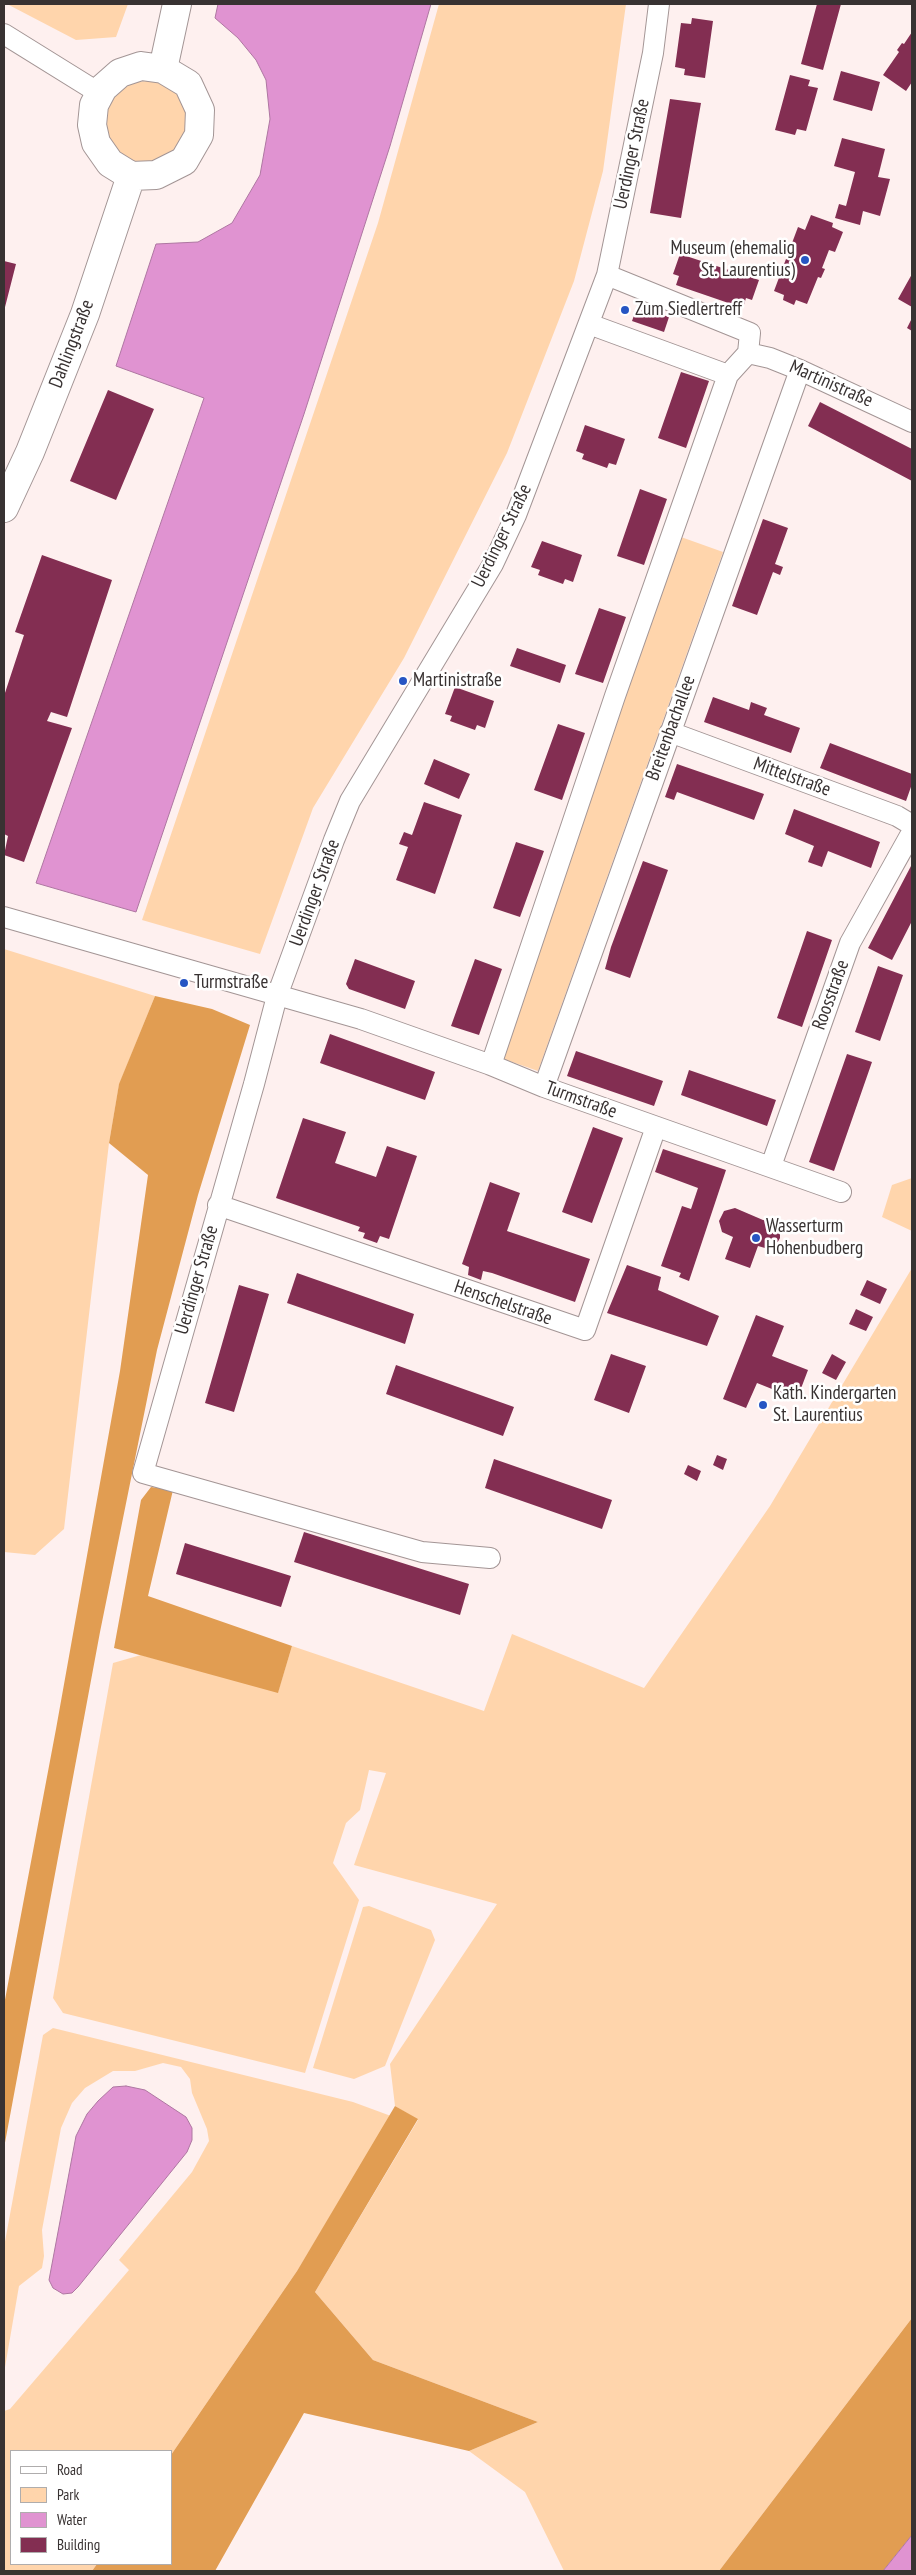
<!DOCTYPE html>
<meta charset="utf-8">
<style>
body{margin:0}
#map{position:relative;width:916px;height:2575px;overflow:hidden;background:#fef0ef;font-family:"PT Sans Narrow",sans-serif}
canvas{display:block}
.frame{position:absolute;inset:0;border:5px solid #383232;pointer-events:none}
.legend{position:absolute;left:10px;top:2450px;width:162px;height:115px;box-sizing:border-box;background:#fff;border:1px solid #afadad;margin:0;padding:6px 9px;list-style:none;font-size:15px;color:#383232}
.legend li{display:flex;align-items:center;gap:10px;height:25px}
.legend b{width:25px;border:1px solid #afadad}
</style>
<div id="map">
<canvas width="916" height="2575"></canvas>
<div class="frame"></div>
<ul class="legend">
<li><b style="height:6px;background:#fff"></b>Road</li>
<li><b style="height:14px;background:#ffd5ac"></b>Park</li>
<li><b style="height:14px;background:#e093d1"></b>Water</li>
<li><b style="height:14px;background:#832e52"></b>Building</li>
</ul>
</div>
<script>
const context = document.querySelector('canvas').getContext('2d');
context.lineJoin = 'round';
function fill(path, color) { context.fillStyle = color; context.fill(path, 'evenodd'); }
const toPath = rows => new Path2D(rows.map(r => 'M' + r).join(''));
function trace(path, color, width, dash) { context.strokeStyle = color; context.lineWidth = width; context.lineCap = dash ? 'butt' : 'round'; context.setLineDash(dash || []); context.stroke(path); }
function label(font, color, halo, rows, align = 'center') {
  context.font = font + ' "PT Sans Narrow",sans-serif'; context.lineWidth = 5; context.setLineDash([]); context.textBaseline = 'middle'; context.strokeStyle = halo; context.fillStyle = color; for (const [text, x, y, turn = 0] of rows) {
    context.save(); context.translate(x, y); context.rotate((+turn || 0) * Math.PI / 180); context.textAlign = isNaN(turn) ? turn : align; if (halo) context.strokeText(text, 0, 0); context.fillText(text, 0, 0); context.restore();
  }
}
fill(toPath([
 [7,4,128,4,116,37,76,40],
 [439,4,626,4,603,171,574,281,507,453,404,658,313,808,260,954,142,920,378,223],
 '106 122a41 41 0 1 1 82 0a41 41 0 1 1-82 0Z',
 [681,537,723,552,538,1071,498,1057],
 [4,949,155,996,119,1085,109,1143,64,1529,35,1555,4,1552],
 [912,1178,912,1231,882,1217,892,1185],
 [912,1268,912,2318,719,2571,564,2571,525,2492,469,2451,538,2422,373,2360,315,2292,418,2120,395,2106,390,2064,497,1904,354,1865,386,1773,369,1770,360,1810,346,1823,333,1863,359,1900,305,2073,63,2013,53,1998,113,1663,141,1655,278,1692,292,1646,484,1711,512,1634,644,1688,770,1506],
 [369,1906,431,1930,435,1940,385,2066,354,2079,313,2068,363,1907],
 [53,2028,353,2102,391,2116,297,2271,171,2455,171,2451,11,2451,11,2564,97,2564,92,2571,4,2571,4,2411,10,2409,129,2270,119,2260,192,2172,209,2141,207,2129,192,2093,190,2079,181,2067,163,2063,135,2071,113,2071,85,2088,72,2103,61,2128,42,2230,44,2256,42,2268,19,2286,4,2373,4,2247,43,2035]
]), '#ffd5ac');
fill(toPath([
 [155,996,212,1009,250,1025,198,1195,157,1350,100,1632,4,2148,4,2005,56,1729,120,1371,148,1175,109,1143,119,1084],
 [151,1487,173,1490,148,1596,292,1646,278,1693,114,1648,141,1500],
 [395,2106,418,2119,315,2292,373,2360,538,2422,469,2451,304,2413,215,2571,92,2571,97,2564,171,2564,171,2455,297,2271],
 [912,2318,912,2535,883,2571,719,2571]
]), '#e19d52');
const water = toPath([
 [218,4,431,4,390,146,304,414,136,912,36,883,204,398,116,366,156,244,198,242,232,223,260,175,270,119,266,80,256,60,238,38,215,18,218,4],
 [126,2086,145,2090,186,2117,192,2128,192,2140,187,2152,78,2287,72,2293,63,2294,53,2288,49,2280,76,2136,87,2114,98,2101,113,2087,126,2086],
 [912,2535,912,2571,883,2571,912,2535]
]);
fill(water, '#e093d1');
trace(water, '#ae76a1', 1);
fill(toPath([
 [817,4,841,4,823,70,801,64],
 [692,18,713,21,705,78,684,75,685,69,675,67,681,23,691,24],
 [912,32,912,82,906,91,883,75,899,52,897,50,902,43,904,44],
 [841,71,880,82,872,111,833,100],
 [790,75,810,80,808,86,818,88,806,131,797,129,795,135,775,130],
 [670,99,701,103,681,218,650,213],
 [842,138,885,149,878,177,890,179,880,216,863,211,860,225,835,218,839,204,846,206,855,172,834,166],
 [811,215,833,223,832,227,843,232,835,252,829,250,822,268,825,269,821,278,818,277,807,304,796,300,794,305,783,300,784,295,774,291,798,227,805,230],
 [680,254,759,280,752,300,746,298,743,308,676,285,679,276,673,274],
 [4,261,16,264,4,311],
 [912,274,912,307,898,299],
 [637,307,669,317,664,332,632,321],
 [912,318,912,331,907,328],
 [681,372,709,381,686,448,658,438],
 [108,390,154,409,116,500,70,481],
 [820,402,912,449,912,481,808,426],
 [585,425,625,439,616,465,609,463,607,468,582,459,584,454,576,451],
 [640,489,667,499,644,565,617,556],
 [763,519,788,528,775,564,783,567,780,575,773,572,757,615,732,606],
 [542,541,582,555,573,582,565,579,563,584,538,575,540,570,531,567],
 [42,555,112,580,67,717,51,712,47,721,72,728,24,862,4,855,8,836,4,834,4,696,24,635,15,632],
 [599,608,626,617,603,683,575,674],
 [517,648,566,665,560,683,510,666],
 [455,687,494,701,485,728,477,725,475,730,450,721,452,716,445,714],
 [713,697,749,710,751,702,767,708,764,715,800,728,791,753,704,722],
 [558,724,585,733,562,800,534,790],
 [830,743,912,774,912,784,906,801,820,768],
 [434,759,470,774,459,799,424,784],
 [677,764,764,794,754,820,677,792,674,800,665,797],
 [424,802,462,815,435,894,396,880,408,847,399,844,404,832,412,835],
 [794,809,880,842,871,868,828,851,822,867,808,862,814,846,785,834],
 [516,842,544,851,520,917,493,908],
 [643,861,668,870,630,978,605,969,611,947],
 [911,866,912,921,892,960,868,948],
 [807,931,832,940,802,1027,777,1018],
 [355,959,415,981,405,1009,349,989,346,984],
 [475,959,502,969,479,1035,451,1026],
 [878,966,903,975,880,1041,855,1032],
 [330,1034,435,1072,425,1100,320,1063],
 [576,1051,663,1081,654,1106,567,1076],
 [847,1054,872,1062,834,1171,809,1162],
 [689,1070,776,1100,767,1126,681,1095],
 [303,1118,346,1132,335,1163,376,1177,387,1146,417,1156,389,1239,380,1236,377,1243,363,1238,365,1233,358,1231,360,1227,276,1198],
 [593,1127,623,1138,592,1223,562,1212],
 [663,1149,726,1170,689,1281,679,1277,681,1273,661,1266,682,1206,691,1209,698,1188,655,1172],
 [490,1182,520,1193,507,1231,590,1259,575,1302,492,1273,483,1271,481,1280,468,1275,469,1267,462,1264],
 [735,1208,763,1220,774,1222,780,1231,780,1238,776,1245,765,1248,758,1246,750,1268,725,1259,733,1237,722,1232,719,1221,724,1211],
 [627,1265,661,1277,658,1290,719,1316,707,1346,607,1313],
 [297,1273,414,1314,405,1344,287,1303],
 [867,1280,887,1289,880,1304,860,1295],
 [239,1285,269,1294,234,1412,205,1403],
 [856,1309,873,1317,866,1331,849,1324],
 [756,1315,784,1326,772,1356,808,1370,797,1399,757,1383,746,1408,723,1399],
 [611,1354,646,1366,629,1413,594,1400],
 [832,1354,846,1362,836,1380,822,1373],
 [396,1365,514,1407,503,1436,386,1394],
 [717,1455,727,1459,723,1470,713,1465],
 [494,1459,612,1500,602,1529,485,1488],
 [688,1465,701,1471,697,1481,684,1474],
 [304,1532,469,1584,460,1615,294,1562],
 [185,1543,291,1576,281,1607,176,1574]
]), '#832e52');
const street = toPath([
 [4,34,99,93],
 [589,324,728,375],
 [748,353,770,358,800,370,912,422],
 [670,732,897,816,912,825],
 [4,917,361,1019,491,1065,544,1087,841,1192],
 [491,1065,615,696,728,375,748,353,750,333,607,275],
 [544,1087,800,370],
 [771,1166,850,943,912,832],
 [218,1205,585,1330,656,1127],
 [490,1558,422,1552,143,1473,254,1084,277,996,334,840,350,801,493,564,516,515,607,275,653,53,659,4]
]);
const secondary = toPath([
 [141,66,163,69,188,84,200,110,199,135,184,161,156,175,131,176,110,163,96,143,92,125,94,105,103,88,120,73,141,66],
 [163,69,177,4],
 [4,508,30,452,85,314,131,176]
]);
trace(street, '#a39595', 22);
trace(secondary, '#a39595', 30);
trace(street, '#fff', 20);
trace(secondary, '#fff', 28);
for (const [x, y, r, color] of [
 [805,260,5,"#2655c3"],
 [625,310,5,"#2655c3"],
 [403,681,5,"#2655c3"],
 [184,983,5,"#2655c3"],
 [756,1238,5,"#2655c3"],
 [763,1405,5,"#2655c3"]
]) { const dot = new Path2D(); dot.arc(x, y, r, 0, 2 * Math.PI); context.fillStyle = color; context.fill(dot); trace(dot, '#fff', 2); }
label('19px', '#383232', '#fff', [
 ["Uerdinger Straße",632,154,-78],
 ["Dahlingstraße",72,344,-69],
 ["Martinistraße",831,384,24],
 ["Uerdinger Straße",502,536,-64],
 ["Breitenbachallee",671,728,-70],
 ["Mittelstraße",792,777,20],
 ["Uerdinger Straße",315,893,-70],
 ["Roosstraße",831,995,-70],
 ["Turmstraße",581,1100,20],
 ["Uerdinger Straße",197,1280,-74],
 ["Henschelstraße",503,1303,19]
]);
label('19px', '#383232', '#fff', [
 ["Museum (ehemalig",795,249,"right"],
 ["St. Laurentius)",795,271,"right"],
 ["Zum Siedlertreff",635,310],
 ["Martinistraße",413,681],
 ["Turmstraße",194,983],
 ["Wasserturm",766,1227],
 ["Hohenbudberg",766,1249],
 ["Kath. Kindergarten",773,1394],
 ["St. Laurentius",773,1416]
], 'left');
</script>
